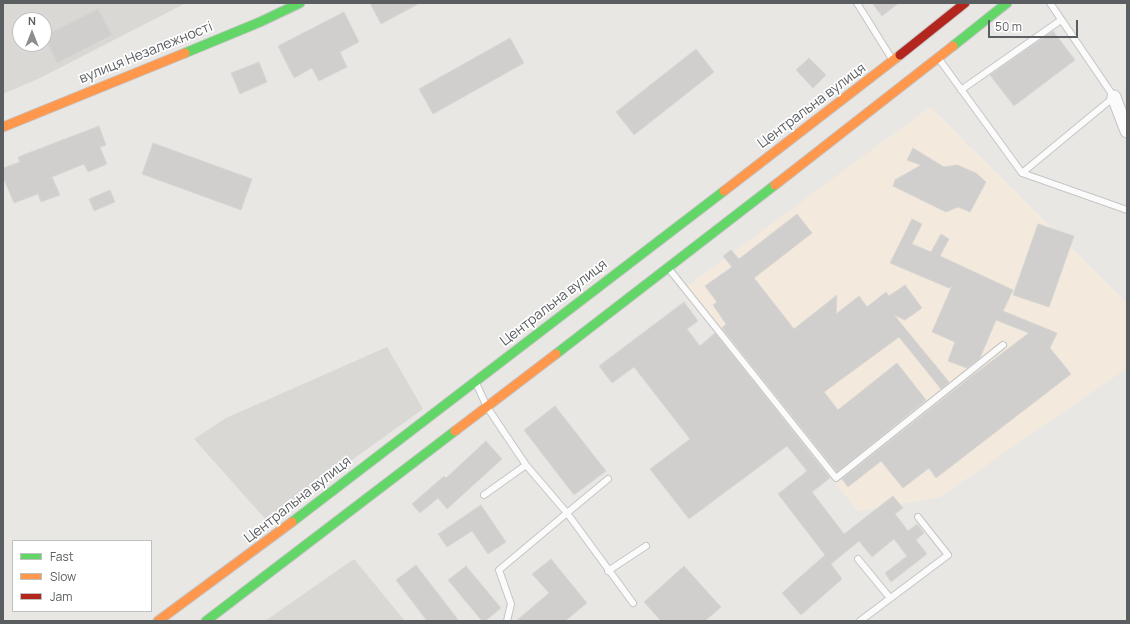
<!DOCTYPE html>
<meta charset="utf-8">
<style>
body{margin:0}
#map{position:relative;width:1130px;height:624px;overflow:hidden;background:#e9e7e4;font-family:Manrope,sans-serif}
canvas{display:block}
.frame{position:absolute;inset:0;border:4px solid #5a5e61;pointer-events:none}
.legend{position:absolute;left:12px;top:540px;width:140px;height:72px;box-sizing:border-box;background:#fff;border:1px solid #bdbfc0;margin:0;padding:5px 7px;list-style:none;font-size:12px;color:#5a5e61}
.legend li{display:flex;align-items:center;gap:8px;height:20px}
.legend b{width:20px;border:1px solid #bdbfc0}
.north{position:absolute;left:12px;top:12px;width:40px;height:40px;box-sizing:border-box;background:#fff;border:1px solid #bdbfc0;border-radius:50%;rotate:0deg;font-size:11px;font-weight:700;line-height:16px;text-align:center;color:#5a5e61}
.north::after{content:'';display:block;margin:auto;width:14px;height:18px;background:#8c8e8f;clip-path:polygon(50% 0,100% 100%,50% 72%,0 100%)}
.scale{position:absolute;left:988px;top:20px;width:90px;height:18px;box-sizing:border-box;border:2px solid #5a5e61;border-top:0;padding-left:5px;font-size:12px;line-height:14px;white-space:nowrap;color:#5a5e61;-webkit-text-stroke:3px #fff;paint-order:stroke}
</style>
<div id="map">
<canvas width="1130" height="624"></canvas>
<div class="frame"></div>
<ul class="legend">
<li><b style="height:5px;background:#63d668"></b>Fast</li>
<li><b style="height:5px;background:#ff974d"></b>Slow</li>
<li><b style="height:5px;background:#b3261e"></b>Jam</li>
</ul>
<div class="north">N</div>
<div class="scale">50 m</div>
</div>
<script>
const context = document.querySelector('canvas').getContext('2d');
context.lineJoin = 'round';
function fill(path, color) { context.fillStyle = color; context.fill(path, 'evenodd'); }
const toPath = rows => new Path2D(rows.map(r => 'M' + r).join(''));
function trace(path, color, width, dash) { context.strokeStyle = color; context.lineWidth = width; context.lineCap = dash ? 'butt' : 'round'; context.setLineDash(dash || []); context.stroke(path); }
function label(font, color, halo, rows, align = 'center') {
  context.font = font + ' Manrope,sans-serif'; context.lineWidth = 3.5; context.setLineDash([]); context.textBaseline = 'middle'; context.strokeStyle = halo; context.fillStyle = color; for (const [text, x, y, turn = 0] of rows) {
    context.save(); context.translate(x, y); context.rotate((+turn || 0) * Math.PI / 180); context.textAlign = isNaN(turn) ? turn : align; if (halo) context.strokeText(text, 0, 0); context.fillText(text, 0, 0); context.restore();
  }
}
fill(toPath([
 [930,107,1127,303,1127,368,940,497,858,511,681,291]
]), '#f3eadd');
fill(toPath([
 [3,3,186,3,40,78,3,94],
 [20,20,44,20,44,44,20,44],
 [387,347,423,409,267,521,194,439,226,418],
 [354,559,405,621,265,621]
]), '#dad8d5');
const building = toPath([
 [370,3,420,3,381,24,370,3],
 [872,3,899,3,882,16,872,3],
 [98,9,112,35,57,63,44,36,98,9],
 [344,12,359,42,340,52,347,67,319,81,312,68,294,78,278,46,344,12],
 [1053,31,1075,60,1014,106,990,75,1053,31],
 [510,38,524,63,433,114,419,89,510,38],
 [696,49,714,72,634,135,616,112,696,49],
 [809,58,826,75,813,88,796,70,809,58],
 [259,62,267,82,240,94,231,73,259,62],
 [99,126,106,145,100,147,107,164,88,172,84,164,52,177,60,195,41,202,38,194,14,203,3,177,3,168,20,162,18,157,99,126],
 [153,143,252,179,241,210,142,174,153,143],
 [913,148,944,167,957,165,976,173,986,182,970,212,958,207,946,212,893,186,895,180,921,165,907,160,913,148],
 [110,190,115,202,94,211,89,199,110,190],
 [797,214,812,233,754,278,794,329,837,295,836,314,859,296,867,307,886,292,889,296,905,285,922,308,905,320,894,315,949,382,941,389,899,337,824,392,838,410,897,363,926,400,837,472,722,328,726,324,713,305,717,302,705,286,732,267,723,256,731,250,739,259,797,214],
 [912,219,922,224,912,244,931,252,941,234,949,239,940,256,1013,290,1003,311,1057,333,1050,348,1071,374,936,478,929,468,903,488,881,461,848,487,842,479,972,376,1029,333,996,320,980,358,967,368,948,361,955,342,932,332,952,286,949,288,890,263,912,219],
 [1038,224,1074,236,1049,307,1013,295,1038,224],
 [684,302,698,321,687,329,700,346,715,333,830,478,812,492,844,534,893,496,903,508,895,514,908,531,917,524,924,533,916,540,927,554,891,582,885,573,907,556,894,539,872,557,859,541,831,564,842,579,801,615,782,593,825,555,778,494,807,471,787,446,689,519,650,469,690,439,634,367,612,383,599,366,684,302],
 [555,406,606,471,574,495,524,430,555,406],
 [486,441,502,459,447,509,438,498,420,513,412,504,444,476,446,478,486,441],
 [481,505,506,542,488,554,472,531,447,547,438,534,481,505],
 [551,559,587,603,565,621,516,621,549,593,532,574,551,559],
 [416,565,436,591,459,621,427,621,396,580,416,565],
 [466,566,501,608,485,621,482,621,448,580,466,566],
 [684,566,721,607,705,621,661,621,644,602,684,566]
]);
fill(building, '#d1cfcd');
trace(building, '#d8d6d3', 1);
const lane = toPath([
 [857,3,892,59],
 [939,59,1022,173,1114,97,1050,3],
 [961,90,1061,20],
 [1022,173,1127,210],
 [669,269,836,478,1003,345],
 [476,383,487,407,526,465],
 [608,479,567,513,633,603],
 [484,495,526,465,567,513,499,570,511,604,507,621],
 [858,559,890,598],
 [608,571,646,546],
 [860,621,948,555,918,517]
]);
const street = toPath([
 [1114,97,1127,131]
]);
const fast = toPath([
 [953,46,1007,3],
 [185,53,260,22,300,3],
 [556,354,775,185],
 [292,522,724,191],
 [206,621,455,431]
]);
const slow = toPath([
 [3,127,185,53],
 [775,185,953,46],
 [724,191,900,55],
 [455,431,556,354],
 [158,621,292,522]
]);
const jam = toPath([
 [900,55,965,3]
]);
trace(lane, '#c5c5c5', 8);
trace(street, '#c5c5c5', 15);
trace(fast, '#c4c5c5', 11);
trace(slow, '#c4c5c5', 11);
trace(jam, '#c4c5c5', 11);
trace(lane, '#fcfbfb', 6);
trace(street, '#fcfbfb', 13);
trace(fast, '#63d668', 9);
trace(slow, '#ff974d', 9);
trace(jam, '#b3261e', 9);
label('14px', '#5a5e61', '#fff', [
 ["вулиця Незалежності",146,53,-22],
 ["Центральна вулиця",812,106,-37],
 ["Центральна вулиця",554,303,-38],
 ["Центральна вулиця",298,500,-38]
]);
</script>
